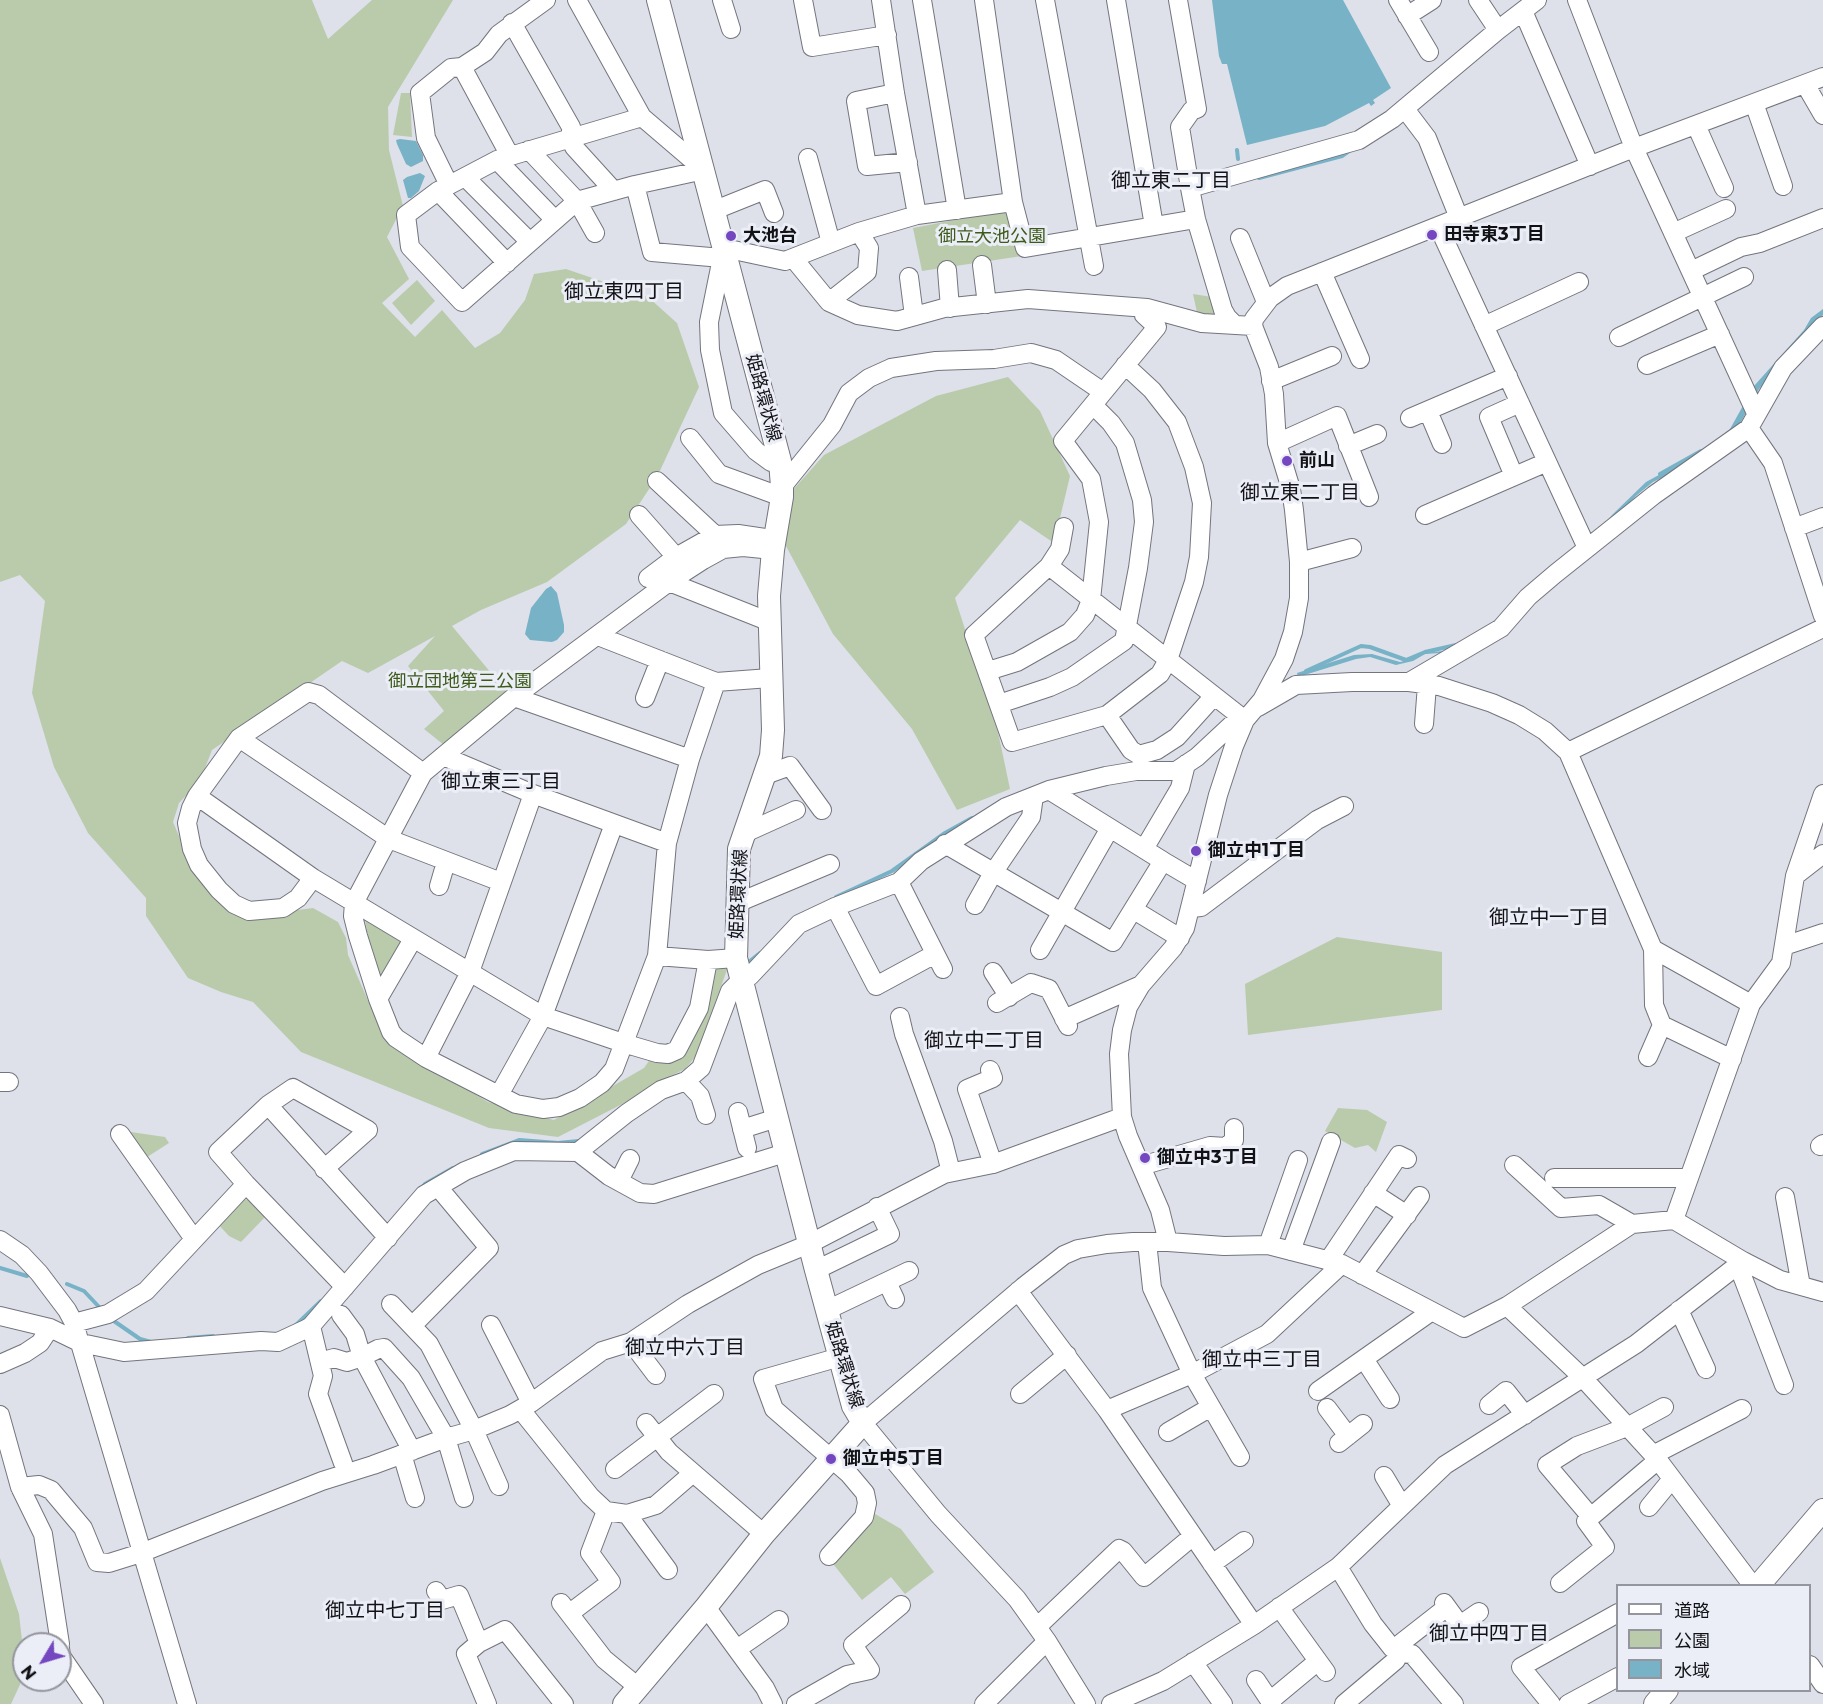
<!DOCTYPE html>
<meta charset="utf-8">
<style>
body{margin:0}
#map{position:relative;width:1823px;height:1704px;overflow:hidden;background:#dee0ea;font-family:Montserrat,"Noto Sans JP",sans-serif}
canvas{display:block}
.legend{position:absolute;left:1616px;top:1584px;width:195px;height:108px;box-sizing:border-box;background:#ebedf7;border:2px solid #94959d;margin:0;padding:8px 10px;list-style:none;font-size:18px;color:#111215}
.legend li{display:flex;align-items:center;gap:12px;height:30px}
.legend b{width:30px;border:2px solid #94959d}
.north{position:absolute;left:12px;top:1632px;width:60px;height:60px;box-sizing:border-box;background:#ebedf7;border:2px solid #94959d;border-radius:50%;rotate:232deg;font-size:16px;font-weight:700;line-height:24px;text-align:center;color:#111215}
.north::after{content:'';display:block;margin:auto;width:21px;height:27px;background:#7446bf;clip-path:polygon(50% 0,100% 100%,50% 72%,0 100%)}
</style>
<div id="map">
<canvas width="1823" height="1704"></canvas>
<ul class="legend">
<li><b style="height:8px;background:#fff"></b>道路</li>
<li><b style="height:16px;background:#bacbac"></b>公園</li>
<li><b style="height:16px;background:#77b2c7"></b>水域</li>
</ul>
<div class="north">N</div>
</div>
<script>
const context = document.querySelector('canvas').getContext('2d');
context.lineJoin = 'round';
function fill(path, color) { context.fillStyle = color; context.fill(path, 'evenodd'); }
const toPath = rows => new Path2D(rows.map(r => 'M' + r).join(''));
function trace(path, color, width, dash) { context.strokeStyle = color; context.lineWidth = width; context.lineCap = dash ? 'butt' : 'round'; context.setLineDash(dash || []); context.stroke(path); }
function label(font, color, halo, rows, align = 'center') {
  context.font = font + ' Montserrat,"Noto Sans JP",sans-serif'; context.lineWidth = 6; context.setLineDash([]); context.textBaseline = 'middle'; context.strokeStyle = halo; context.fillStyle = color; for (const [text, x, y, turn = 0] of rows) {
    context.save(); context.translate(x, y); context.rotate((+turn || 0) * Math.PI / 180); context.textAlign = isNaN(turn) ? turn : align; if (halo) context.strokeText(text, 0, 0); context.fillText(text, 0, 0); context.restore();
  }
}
fill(toPath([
 [0,0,312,0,328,39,372,0,453,0,388,107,389,150,403,206,387,237,409,279,382,303,415,337,442,310,475,348,500,333,525,300,534,274,566,269,648,297,677,323,699,387,657,477,626,524,547,582,481,610,452,626,506,691,444,745,424,729,444,711,408,666,435,636,368,673,342,661,212,750,200,781,179,803,173,822,188,857,244,917,313,908,338,922,346,938,348,955,385,1039,488,1102,554,1120,644,1068,651,1058,677,1059,704,1004,717,965,728,967,696,1056,685,1069,650,1086,628,1101,558,1137,489,1128,301,1052,253,1002,221,992,188,978,146,916,146,898,88,833,54,767,32,693,45,601,20,575,0,582],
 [401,93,410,93,412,137,393,135],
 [1007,210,1022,256,922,271,913,228],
 [417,280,435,301,411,325,392,303],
 [1193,294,1212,297,1219,321,1198,317],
 [1008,377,1040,411,1070,476,1054,543,1020,520,955,598,998,732,1010,789,957,810,912,729,833,634,786,546,784,500,824,455,936,396],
 [364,914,406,939,381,982,371,954],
 [1337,937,1442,952,1442,1010,1248,1035,1245,984],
 [1338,1108,1367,1110,1387,1122,1376,1152,1368,1145,1355,1148,1325,1131],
 [124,1131,165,1137,169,1143,144,1159],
 [244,1199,252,1201,266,1216,241,1242,229,1236,216,1222],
 [870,1511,901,1529,934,1572,905,1594,891,1577,862,1600,830,1560],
 [0,1558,19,1614,24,1658,24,1676,11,1704,0,1704]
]), '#bacbac');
fill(toPath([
 [1212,0,1343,0,1391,88,1373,100,1375,103,1371,106,1369,103,1325,126,1247,145,1227,64,1222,64,1219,56],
 [400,139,416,141,423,155,423,161,411,167,406,164,397,144,396,140],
 [420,173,425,176,419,191,411,198,408,198,403,180,407,177],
 [1823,309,1823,315,1759,389,1737,429,1708,452,1684,467,1653,482,1637,495,1600,533,1517,601,1501,621,1481,638,1454,652,1425,654,1413,661,1400,664,1396,665,1370,657,1356,659,1298,677,1297,673,1354,655,1372,654,1400,662,1412,659,1422,653,1454,650,1480,637,1496,622,1515,597,1598,532,1612,515,1646,482,1701,452,1730,429,1754,386,1804,330,1811,318],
 [551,586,557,593,564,625,564,632,557,640,552,642,530,640,525,634,531,608,546,589]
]), '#77b2c7');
trace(toPath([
 [1237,150,1238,159],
 [1259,178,1342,156,1349,151],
 [1660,474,1701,451],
 [1306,671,1361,646,1370,647,1406,660,1425,652,1456,645],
 [836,897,892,871,945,833,972,818],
 [745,965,760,953],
 [482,1154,519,1140,558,1143,579,1141],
 [422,1188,425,1184,453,1168],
 [0,1268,27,1276],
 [67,1284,84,1291,101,1309],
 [111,1319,140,1339,151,1342],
 [296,1325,321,1301],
 [188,1338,213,1336]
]), '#77b2c7', 4);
const minor = toPath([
 [577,0,642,117],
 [722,0,731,29],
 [803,0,812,47,887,35],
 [881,0,895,93,917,215],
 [922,0,957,210],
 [984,0,1013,202],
 [1045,0,1094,266],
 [1116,0,1154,226],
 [1178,0,1197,109,1192,110,1180,127,1190,188,1196,219,1223,310,1227,317,1234,324],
 [1398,0,1429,52],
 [1478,0,1498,30],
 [1577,0,1634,148,1756,413],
 [1523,11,1590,166],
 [1407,16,1432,0],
 [512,23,571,127,571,137,574,147,614,191],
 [462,67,510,156],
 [1805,84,1823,115],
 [895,93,856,101,867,166,908,162],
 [1754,103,1783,186],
 [1405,109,1427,138,1459,218],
 [642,117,704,170,635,185,577,201,462,302,410,247,406,215,438,191,497,160,642,117],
 [1696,125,1724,188],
 [529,150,577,201,595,233],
 [808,158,831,243],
 [497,160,555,220],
 [465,177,530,242],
 [449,185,426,138,420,93,451,68,462,67,485,52,499,34,546,0],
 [635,185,652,252,722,258],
 [1190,188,1359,140,1392,119,1498,30,1537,0],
 [438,191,507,263],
 [715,210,765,190,774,213],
 [1438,226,1587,548],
 [1673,233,1726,209],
 [1240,238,1266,302],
 [793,258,829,302,858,315,897,321,944,308,1028,299,1147,308,1202,323,1253,326],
 [982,265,987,304],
 [947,270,950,308],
 [1691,271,1741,247,1760,243,1823,218],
 [1322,272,1360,359],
 [909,277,914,316],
 [829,302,867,272,869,248,859,232],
 [1484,326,1579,282],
 [1619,337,1744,277],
 [1647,365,1720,334],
 [1271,381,1332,356],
 [1428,411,1442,444],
 [1410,418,1508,376],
 [1749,428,1773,463,1823,616],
 [690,438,719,474,782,497],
 [1277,443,1337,416,1369,497],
 [1348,446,1377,434],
 [780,461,771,462,756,451,723,413,710,350,709,322,724,248,785,261,859,232,917,215,1013,202,1025,248,1196,219],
 [1514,476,1489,417,1520,403],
 [657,481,715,535],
 [782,487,832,425,849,393,869,378,891,368,936,361,994,359,1031,353,1056,360,1103,392],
 [639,515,676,557],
 [1425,515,1547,462],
 [1064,527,1060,549,1049,566,974,635,1012,742,1107,715,1160,674,1168,660,1194,582,1199,557,1202,503,1194,467,1177,422,1152,390,1125,365],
 [1794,528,1823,517],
 [1299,562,1352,548],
 [1049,566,1245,720],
 [648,578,676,557,715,535,738,534,765,538],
 [669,582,770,622],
 [598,636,716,682],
 [988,671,1017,662,1070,632,1085,615,1091,600,1099,522,1091,479,1063,441,1157,327,1144,315,1147,308],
 [770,678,716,682,690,759,667,843,657,956,614,1069,602,1083,580,1098,559,1107,543,1109,516,1104,426,1058,396,1038,391,1032,378,999,358,936,353,916,354,903,423,773,514,697,669,582,703,560,723,549,743,547,773,550],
 [1409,682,1501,628,1528,597,1555,574,1654,495,1749,428,1783,368,1823,326],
 [514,697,690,759],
 [645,698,660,660],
 [999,704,1050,687,1072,677,1124,641,1138,568,1144,522,1142,500,1125,443,1111,423,1093,405],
 [1258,707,1296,685,1352,682,1409,682,1439,686,1492,703,1519,715,1545,731,1568,752,1653,949,1751,1004],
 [1107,715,1131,750,1139,755,1157,750,1177,737,1214,696],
 [1424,724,1427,685],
 [239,738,389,839,501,882],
 [1568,752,1823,628],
 [443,756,533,794,667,843],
 [423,773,319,695,308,692,239,738,197,796,313,878,543,1016,623,1043,657,1053,668,1054,677,1050,699,1008,708,960],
 [765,775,790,766,822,810],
 [197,796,191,808,187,823,192,849,199,865,219,890,234,904,249,911,283,908,298,898,313,878],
 [745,833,796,810],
 [945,844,1113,942,1163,861,1049,790],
 [1144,849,1180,788,1186,764],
 [1163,861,1197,881],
 [1795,876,1823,854],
 [899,882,943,969],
 [439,886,446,862],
 [737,903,830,864],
 [975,905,993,873,1031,817,1034,796],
 [835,907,876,986,935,954],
 [1191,908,1201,907,1317,820,1344,806],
 [1134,910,1180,938],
 [1784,946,1823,933],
 [1040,950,1110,828],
 [657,956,708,960,736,958],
 [993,972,1009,997],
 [378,999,413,939],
 [997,1003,1031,983,1049,989,1068,1026],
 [900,1017,904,1034,943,1141,951,1172],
 [1064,1019,1141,985],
 [1662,1025,1732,1059],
 [1648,1057,1662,1025,1654,1005,1653,949],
 [426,1058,470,972,533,794],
 [686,1081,700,1096,706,1115],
 [0,1082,9,1082],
 [499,1095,543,1016,614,824],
 [268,1105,293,1088,368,1130,324,1169],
 [738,1112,747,1148],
 [742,1129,777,1118],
 [120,1134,194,1239],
 [1820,1146,1823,1144],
 [578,1152,609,1176,640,1193,654,1194,785,1153],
 [993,1164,1122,1117],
 [1514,1165,1561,1208,1599,1205,1632,1224],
 [1141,1166,1210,1146,1226,1147,1234,1140,1234,1128],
 [1554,1178,1689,1178],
 [619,1181,630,1159],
 [1373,1193,1407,1215],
 [1785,1197,1801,1286],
 [1674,1220,1751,1004,1781,963,1795,876,1823,794],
 [0,1240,22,1255,39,1273,67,1310,74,1323,187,1704],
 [1147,1242,1152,1288,1192,1374,1240,1457],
 [1168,1242,1224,1246,1268,1245,1342,1264,1464,1328,1507,1306,1632,1224,1674,1220,1743,1261,1780,1280,1823,1292],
 [1268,1245,1298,1160],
 [1291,1251,1331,1142],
 [1328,1261,1399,1155,1407,1159],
 [1738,1265,1784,1385],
 [816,1270,890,1234,877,1207],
 [1362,1275,1420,1196],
 [887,1282,895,1299],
 [345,1287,246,1184,218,1152,268,1105,388,1238],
 [1018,1291,1107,1410,1254,1625],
 [391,1304,429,1344,474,1430,499,1486],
 [1507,1306,1583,1378,1658,1460,1753,1586],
 [827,1310,909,1271],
 [1679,1310,1706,1369],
 [341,1315,355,1334,362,1357,412,1451],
 [0,1316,50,1328,81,1343,124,1352,261,1341,278,1342,306,1329,311,1326,424,1195,465,1171,514,1151,578,1152,627,1113,661,1090,686,1081,701,1068,730,991,741,980,750,976,799,924,835,907,899,882,921,861,1006,807,1049,790,1106,776,1136,771,1176,771,1197,757,1241,716],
 [74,1323,108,1314,146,1291,246,1184],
 [491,1325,531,1403],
 [311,1326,323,1376,318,1394,343,1463],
 [412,1326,489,1248,438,1187],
 [631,1342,656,1375],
 [1364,1359,1390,1399],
 [320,1362,334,1358,347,1362,362,1357,378,1349,384,1348,411,1378,446,1438,464,1498],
 [0,1364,25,1353,40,1343,50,1328],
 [1318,1391,1432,1311],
 [1020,1394,1067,1355],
 [1489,1405,1506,1391,1525,1415],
 [1327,1408,1348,1436],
 [521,1410,590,1496,606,1511,627,1514,656,1505,693,1473],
 [1107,1410,1192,1374,1267,1334,1342,1264],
 [0,1415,20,1487,43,1534,60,1644],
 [646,1423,669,1452,764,1534],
 [1168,1432,1211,1407],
 [1339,1443,1363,1424],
 [402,1454,415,1498],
 [1653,1455,1742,1409],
 [615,1469,714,1394],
 [1384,1476,1402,1506],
 [20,1487,39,1485,51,1490,83,1528,97,1562,109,1563,141,1553,322,1481,373,1465,446,1438,474,1430,510,1415,531,1403,602,1351,631,1342,688,1304,758,1265,809,1244,944,1174,993,1164,967,1089,993,1078,990,1070],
 [1649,1507,1672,1479],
 [627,1514,668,1570],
 [1591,1517,1547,1465,1577,1446,1627,1427,1664,1407],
 [829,1556,864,1517,867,1503,865,1493,849,1474,774,1409,763,1379,840,1357],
 [1212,1564,1244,1541],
 [1338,1567,1373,1624,1392,1648,1399,1653,1396,1660,1344,1704],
 [1560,1583,1605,1547,1586,1521,1658,1460],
 [436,1591,442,1600,459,1595,479,1643],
 [561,1603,604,1659,638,1687],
 [1444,1603,1460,1625,1479,1612],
 [706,1607,765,1688,773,1704],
 [1279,1607,1326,1672],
 [1447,1607,1401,1643,1399,1653,1412,1654,1454,1704],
 [570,1613,611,1582,590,1553,606,1511],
 [1037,1627,1119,1549,1123,1551,1144,1577,1193,1536],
 [60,1648,61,1656,94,1704],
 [737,1649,779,1620],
 [1193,1662,1223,1704],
 [1810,1665,1823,1684],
 [1256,1680,1272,1704],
 [1270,1701,1318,1661],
 [487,1704,466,1654,479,1643,505,1630,564,1704],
 [796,1704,847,1675,870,1670,853,1645,901,1605],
 [984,1704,1047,1641],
 [1086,1704,1047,1641,1017,1599,938,1514,863,1423,1023,1287,1064,1255,1078,1249,1107,1244,1133,1242,1168,1242,1160,1210,1128,1136,1122,1117,1119,1054,1122,1030,1128,1007,1141,985,1173,948,1185,928,1218,795,1234,746,1245,720,1262,700,1284,659,1293,632,1299,598,1299,562,1294,510,1291,489,1277,443,1274,394,1269,367,1253,326,1254,319,1270,298,1287,286,1634,148,1823,77],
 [1111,1704,1163,1681,1254,1625,1338,1567,1445,1465,1636,1344,1743,1261],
 [1551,1704,1521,1667,1618,1613],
 [1568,1704,1618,1677]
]);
const major = toPath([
 [1758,1586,1823,1510],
 [624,1704,706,1607,764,1534,863,1423,853,1406,816,1270,736,958,739,849,771,756,773,730,769,596,773,550,782,497,782,487,780,461,658,0],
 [1655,1704,1667,1690]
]);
trace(minor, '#73757e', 20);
trace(major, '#73757e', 24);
trace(minor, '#fff', 18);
trace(major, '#fff', 22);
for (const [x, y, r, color] of [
 [1432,235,6,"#7446bf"],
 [731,236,6,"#7446bf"],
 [1287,461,6,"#7446bf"],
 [1196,851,6,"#7446bf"],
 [1145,1158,6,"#7446bf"],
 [831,1459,6,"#7446bf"]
]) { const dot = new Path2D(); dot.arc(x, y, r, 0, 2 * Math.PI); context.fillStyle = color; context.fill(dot); trace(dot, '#ebedf7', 2); }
label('bold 18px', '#111215', '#ebedf7', [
 ["田寺東3丁目",1444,235],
 ["大池台",743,236],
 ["前山",1299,461],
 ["御立中1丁目",1208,851],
 ["御立中3丁目",1157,1158],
 ["御立中5丁目",843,1459]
], 'left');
label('18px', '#3d5a19', '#ebedf7', [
 ["御立大池公園",992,237],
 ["御立団地第三公園",460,682]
]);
label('18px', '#111215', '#ebedf7', [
 ["姫路環状線",763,398,75],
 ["姫路環状線",739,894,-87],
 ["姫路環状線",844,1365,73]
]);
label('20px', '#111215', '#ebedf7', [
 ["御立東二丁目",1171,181],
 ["御立東四丁目",624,292],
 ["御立東二丁目",1300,493],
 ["御立東三丁目",501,782],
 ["御立中一丁目",1549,918],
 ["御立中二丁目",984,1041],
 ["御立中六丁目",685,1348],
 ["御立中三丁目",1262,1360],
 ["御立中七丁目",385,1611],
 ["御立中四丁目",1489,1634]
]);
</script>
